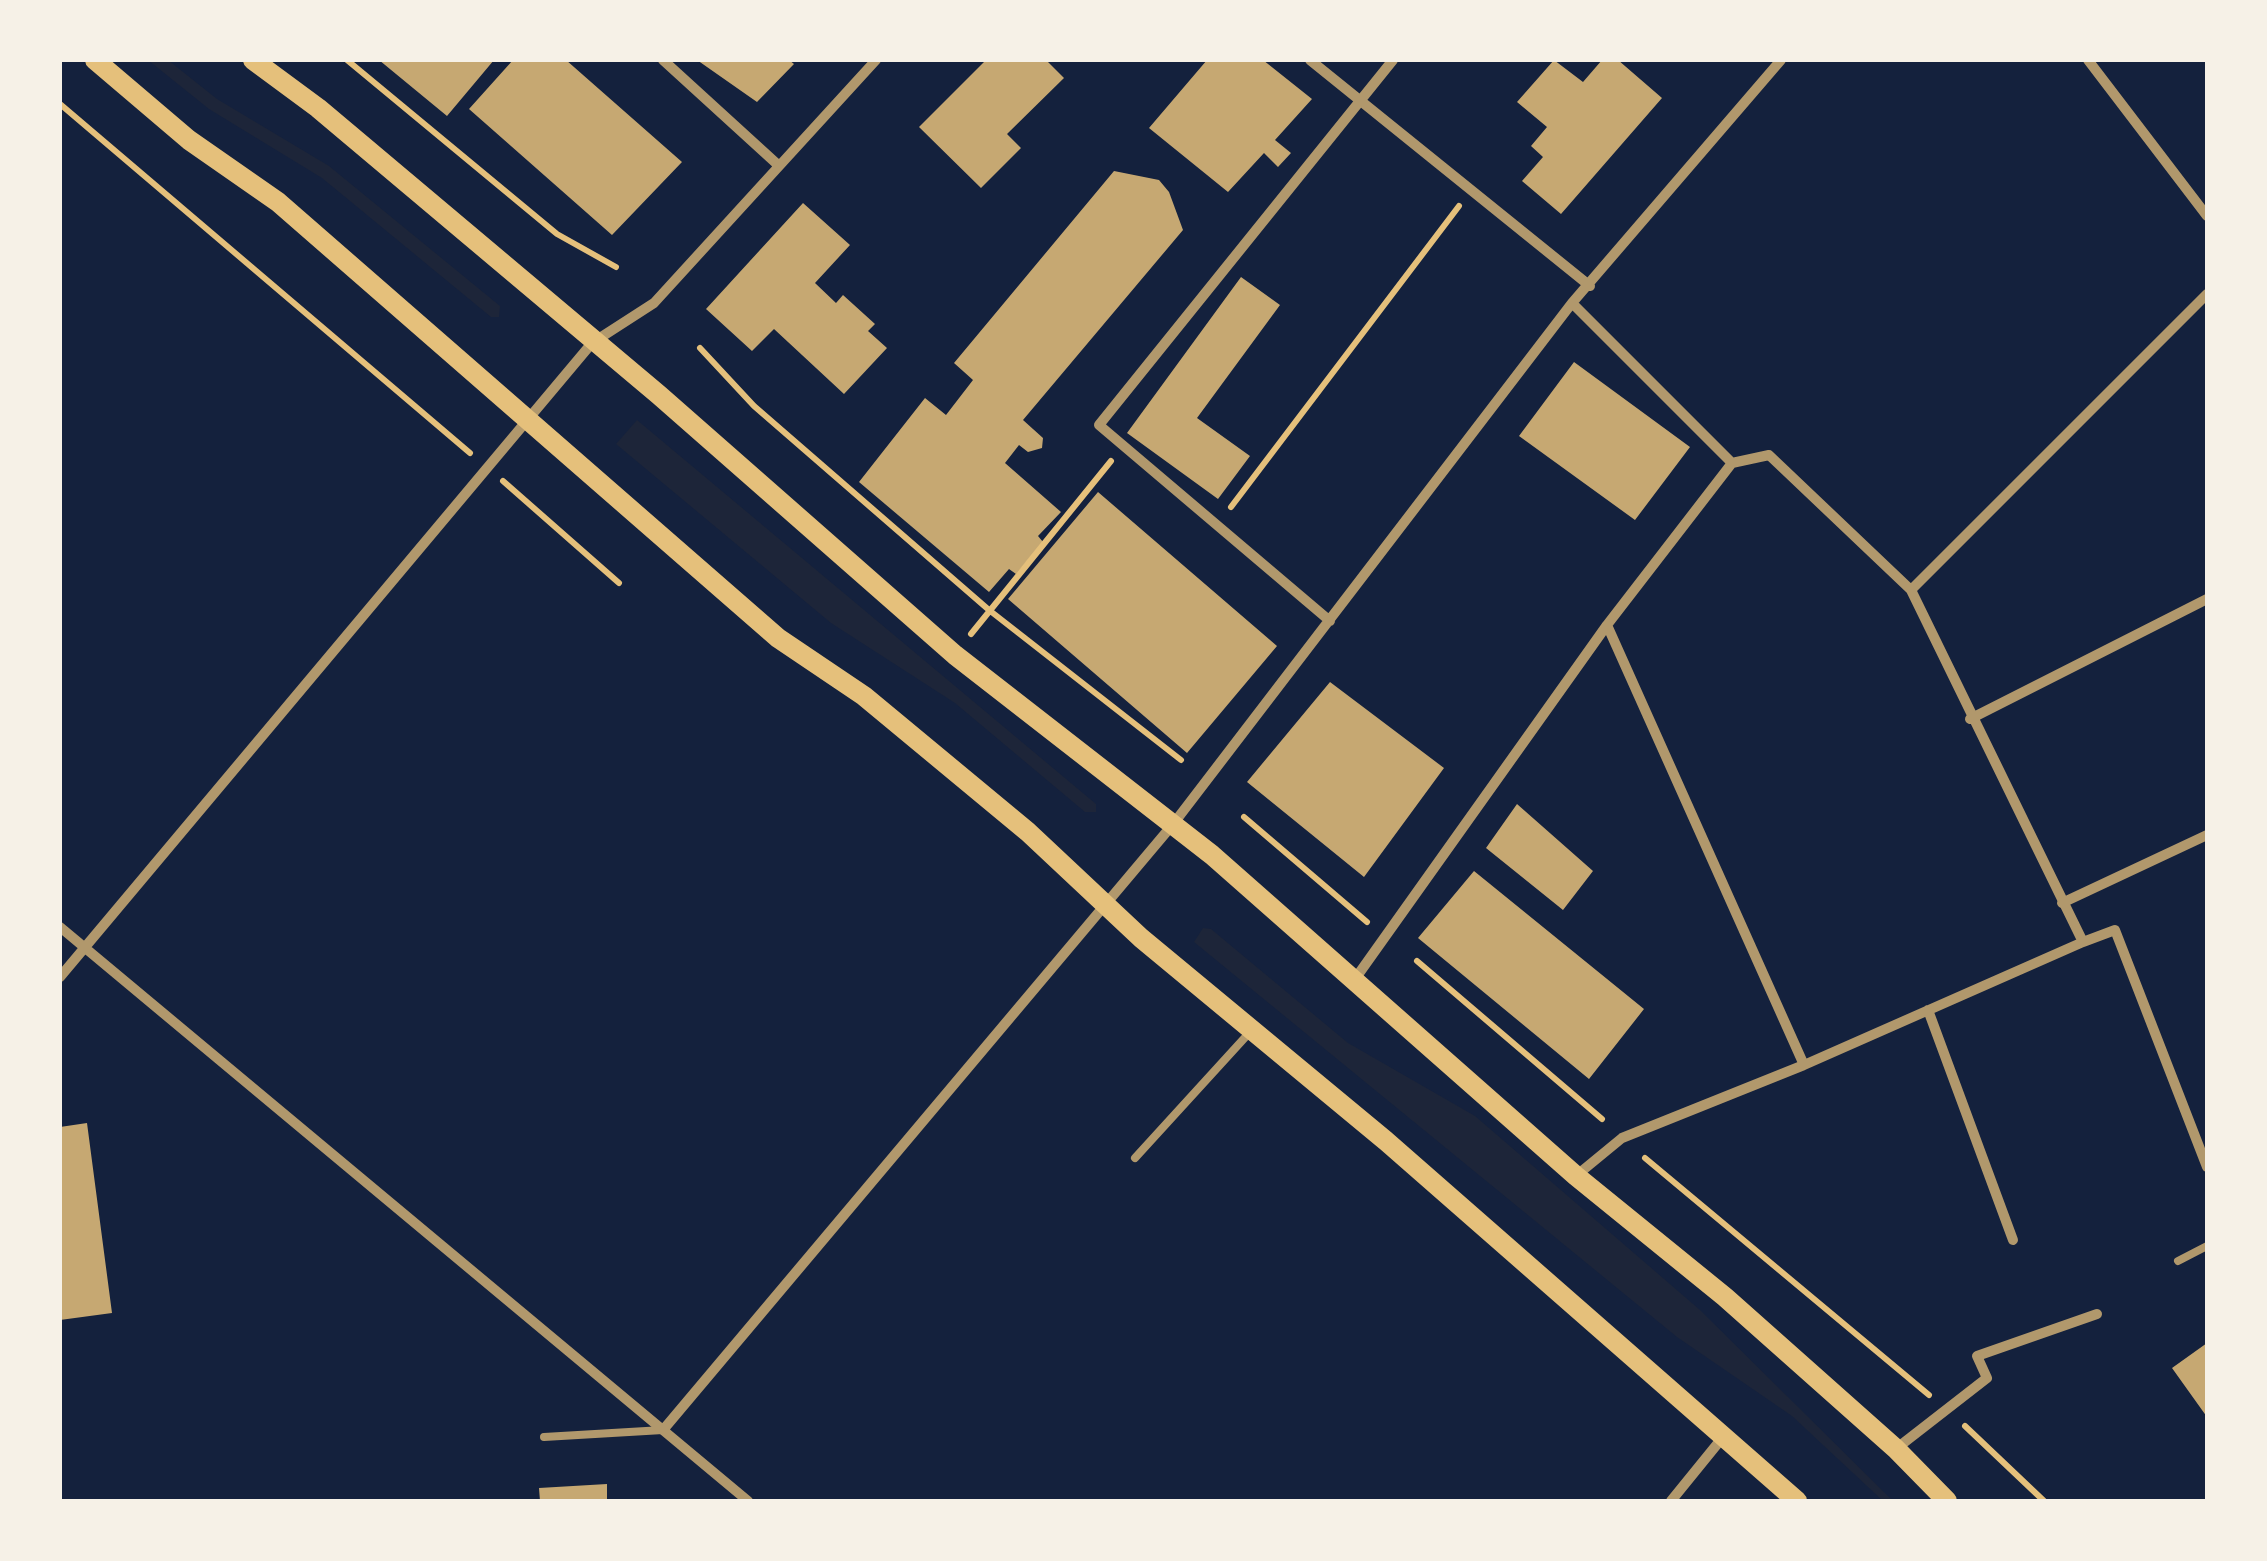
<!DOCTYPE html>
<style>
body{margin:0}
#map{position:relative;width:2267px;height:1561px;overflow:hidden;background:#14213d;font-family:"Fira Sans",sans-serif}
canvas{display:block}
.frame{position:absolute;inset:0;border:62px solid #f6f1e7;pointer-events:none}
</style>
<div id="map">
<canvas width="2267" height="1561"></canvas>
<div class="frame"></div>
</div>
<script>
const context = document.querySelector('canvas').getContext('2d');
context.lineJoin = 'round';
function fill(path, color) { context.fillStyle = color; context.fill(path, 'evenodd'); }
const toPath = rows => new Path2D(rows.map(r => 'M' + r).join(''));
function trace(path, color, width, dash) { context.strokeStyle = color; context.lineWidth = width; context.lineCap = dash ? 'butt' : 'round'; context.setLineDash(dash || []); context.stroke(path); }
fill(toPath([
 [148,60,168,60,217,99,329,166,500,306,499,317,491,317,322,178,209,109],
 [637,420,1096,804,1096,812,1085,812,955,703,831,623,616,444],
 [1203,928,1211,929,1348,1043,1475,1116,1700,1310,1893,1501,1883,1501,1792,1416,1677,1337,1194,942]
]), '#1d2539');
fill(toPath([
 [379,60,494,60,447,116],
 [513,60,566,60,682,162,612,235,469,109],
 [697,60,789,60,794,64,757,102],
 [986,60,1046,60,1064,78,1007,134,1021,148,981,188,919,127],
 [1207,60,1263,60,1312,99,1275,140,1291,153,1278,167,1264,153,1228,192,1149,128],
 [1554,60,1583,82,1602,60,1618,60,1662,98,1561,214,1522,181,1543,157,1531,146,1547,127,1517,102],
 [1114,171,1159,180,1169,192,1183,230,1023,420,1043,438,1042,448,1028,452,1019,445,1005,463,1061,512,1038,536,1043,542,1016,574,1009,569,989,592,859,482,925,398,946,415,973,380,954,363],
 [803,203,850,245,815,283,836,303,843,295,875,324,868,331,887,348,844,394,774,329,752,351,706,309],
 [1241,277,1280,305,1197,418,1250,456,1218,499,1127,433],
 [1574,362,1690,447,1635,520,1519,436],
 [1098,492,1277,646,1187,753,1008,599],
 [1330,682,1444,768,1364,877,1247,782],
 [1517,804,1593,871,1563,910,1486,848],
 [1474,871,1644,1009,1589,1079,1418,938],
 [87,1123,112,1313,60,1320,60,1127],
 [2207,1343,2207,1417,2172,1368],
 [607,1484,607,1501,540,1501,539,1488]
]), '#c6a872');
trace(toPath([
 [347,60,557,234,616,267],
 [60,104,470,453],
 [700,348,754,406,989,610,1181,760],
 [503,481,619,583],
 [1231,507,1459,206],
 [971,634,1111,461],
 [1244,817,1367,922],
 [1417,961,1602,1119],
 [1645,1158,1929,1395],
 [1965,1426,2044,1501]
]), '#e5c07b', 6);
trace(toPath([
 [1135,1158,1250,1032],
 [2178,1261,2207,1246],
 [544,1437,663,1430]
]), '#b1986c', 8);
trace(toPath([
 [663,60,777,164],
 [1310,60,1590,286],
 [2088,60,2207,216],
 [1572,303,1732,463],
 [1911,590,2207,294],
 [1330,621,1099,425,1393,60],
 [1607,625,1804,1065],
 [1970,719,2207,599],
 [2062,903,2207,835],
 [60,927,748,1501],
 [2083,942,2115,930,2207,1167],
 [60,977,592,343,654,303,876,60],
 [1355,979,1607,625,1732,463],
 [1928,1010,2013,1240],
 [1577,1175,1622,1138,1804,1065,2083,942,1911,590,1769,455,1732,463],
 [663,1430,1174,823,1572,303,1781,60],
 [1897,1448,1987,1378,1977,1356,2097,1314],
 [1671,1501,1723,1437]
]), '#b1986c', 10);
trace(toPath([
 [95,60,189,140,278,202,778,638,864,696,1028,832,1141,938,1386,1141,1797,1501],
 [253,60,318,108,659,395,955,655,1212,855,1576,1176,1725,1297,1896,1449,1947,1501]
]), '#e5c07b', 20);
</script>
